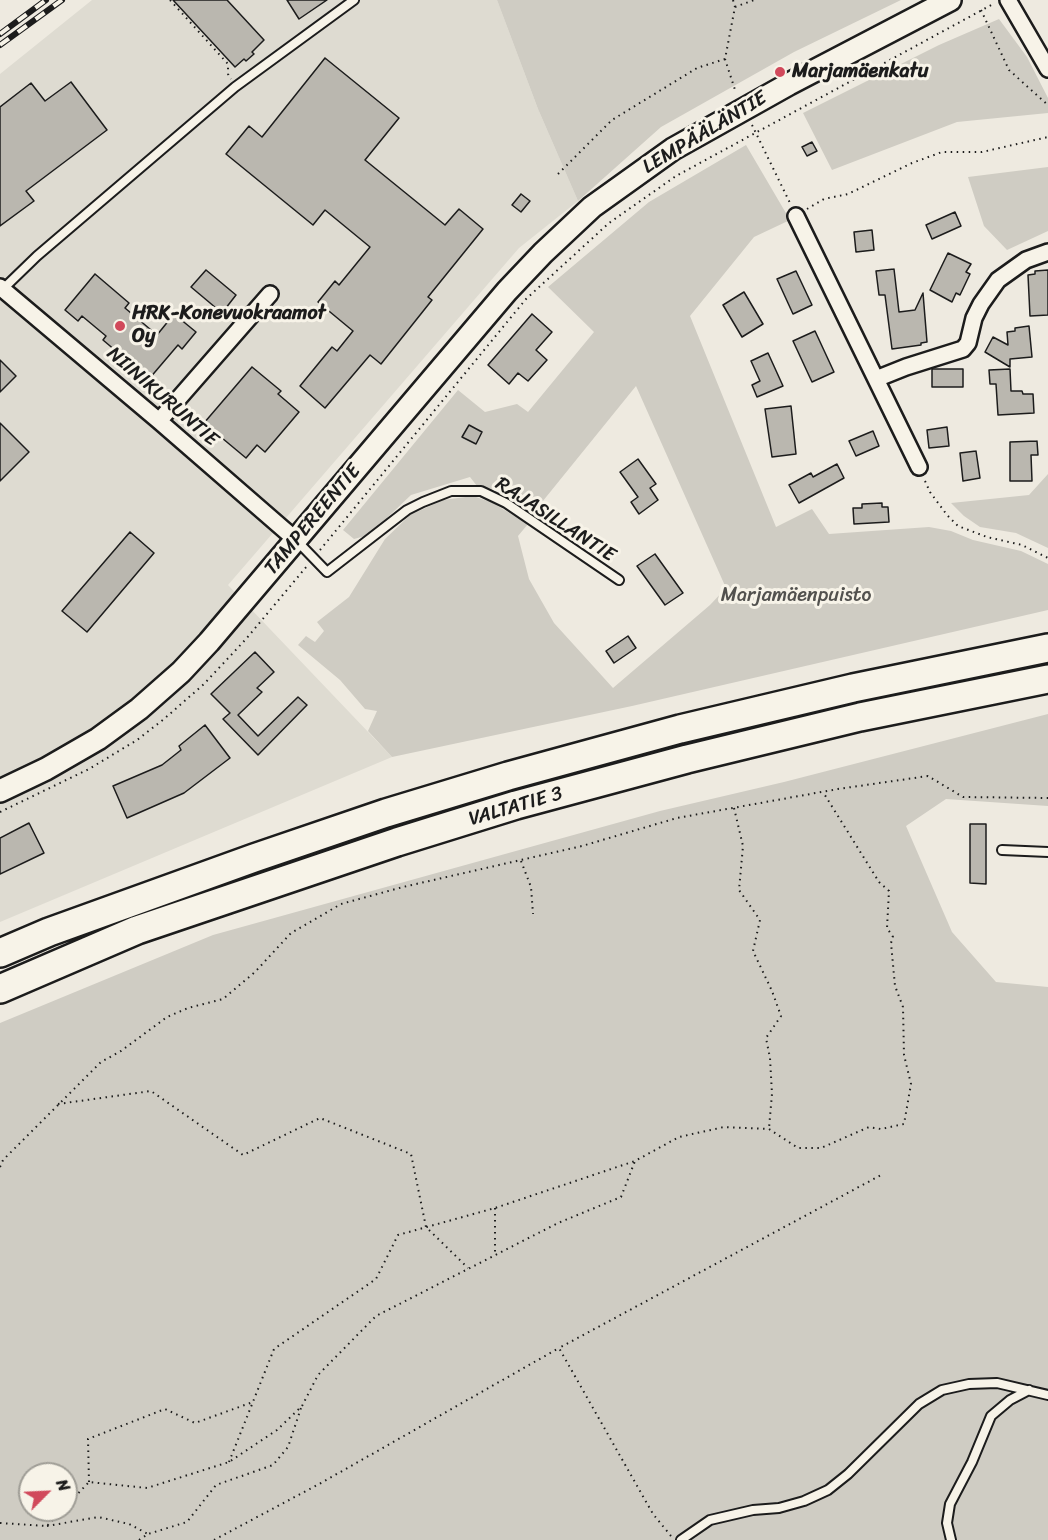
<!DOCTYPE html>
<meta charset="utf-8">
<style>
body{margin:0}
#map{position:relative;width:1048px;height:1540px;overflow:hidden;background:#eeeae0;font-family:Sriracha,sans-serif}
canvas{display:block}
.north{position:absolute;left:18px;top:1462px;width:60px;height:60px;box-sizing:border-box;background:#f7f3e8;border:2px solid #9f9d96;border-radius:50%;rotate:66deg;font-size:16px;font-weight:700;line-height:24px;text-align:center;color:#1c1c1c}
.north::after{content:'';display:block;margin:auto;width:21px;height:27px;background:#d1495b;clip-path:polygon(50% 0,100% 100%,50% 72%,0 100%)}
</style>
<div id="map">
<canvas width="1048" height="1540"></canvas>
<div class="north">N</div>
</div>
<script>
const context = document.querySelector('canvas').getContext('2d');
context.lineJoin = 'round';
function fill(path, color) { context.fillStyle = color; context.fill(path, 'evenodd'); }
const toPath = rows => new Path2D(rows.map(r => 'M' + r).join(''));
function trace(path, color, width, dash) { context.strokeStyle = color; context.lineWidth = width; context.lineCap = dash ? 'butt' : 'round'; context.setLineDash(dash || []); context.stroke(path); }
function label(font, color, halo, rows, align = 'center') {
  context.font = font + ' Sriracha,sans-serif'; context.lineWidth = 6; context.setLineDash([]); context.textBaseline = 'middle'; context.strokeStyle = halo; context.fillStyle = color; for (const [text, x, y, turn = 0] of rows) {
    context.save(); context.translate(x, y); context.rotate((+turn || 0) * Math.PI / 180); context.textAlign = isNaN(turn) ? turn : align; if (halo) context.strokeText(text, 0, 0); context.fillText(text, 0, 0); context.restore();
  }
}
fill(toPath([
 [92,0,497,0,538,109,578,201,519,248,228,585,392,757,0,922,0,74]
]), '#dedbd1');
fill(toPath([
 [497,0,901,0,794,52,661,127,578,201,538,109],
 [999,19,1027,57,1048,98,1048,113,957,122,832,170,803,113,939,45],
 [746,145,790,220,754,237,690,316,776,527,812,509,829,534,929,527,951,531,973,540,1021,551,1048,564,1048,610,632,706,392,757,368,731,377,711,365,709,340,680,298,645,306,636,315,642,324,631,317,622,349,597,385,539,410,515,443,500,473,496,491,502,528,524,518,536,529,579,554,623,613,688,710,605,726,588,636,386,534,512,503,491,477,486,470,477,411,495,369,535,354,539,343,530,458,390,485,412,517,404,528,412,594,332,548,287,649,202],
 [1048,167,1048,231,1007,250,984,226,968,177],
 [1048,474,1048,548,1016,533,980,527,964,516,951,503,1029,495],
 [1048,714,1048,806,946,799,906,826,952,932,996,982,1048,987,1048,1540,0,1540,0,1023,213,935,660,811,784,782],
 [30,1474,66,1474,66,1510,30,1510]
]), '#cfccc3');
const building = toPath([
 [173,0,227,0,264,40,252,52,254,54,246,61,244,59,235,67,173,0],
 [287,0,327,0,299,19,287,0],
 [325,58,399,118,365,160,445,225,459,209,483,229,428,297,432,300,381,364,370,355,325,408,300,386,332,347,337,351,353,331,318,302,335,281,339,285,370,247,325,210,313,225,226,154,249,126,262,137,325,58],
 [71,82,107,130,26,191,34,201,0,226,0,107,31,83,45,101,71,82],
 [812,142,817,151,807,156,802,147,812,142],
 [521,194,530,201,521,212,512,205,521,194],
 [955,212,961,226,932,239,926,225,955,212],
 [872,230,874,250,856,252,854,232,872,230],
 [948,253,971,264,966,272,970,274,960,295,956,293,952,302,930,290,948,253],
 [894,269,899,312,915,310,923,293,927,342,921,343,921,345,892,349,885,295,879,295,876,271,894,269],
 [206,270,236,295,222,313,191,287,206,270],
 [1048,270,1048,315,1030,316,1028,275,1035,274,1035,271,1048,270],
 [796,271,812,305,793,314,777,279,796,271],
 [95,274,129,303,125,308,157,335,174,314,196,332,182,349,178,345,149,379,103,340,106,336,82,316,78,321,65,310,95,274],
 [744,292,763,324,742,337,723,305,744,292],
 [532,314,552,332,536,350,547,360,528,381,518,373,509,384,488,365,532,314],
 [1029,326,1032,357,1010,359,1010,367,985,352,993,337,1008,345,1007,332,1015,331,1015,328,1029,326],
 [815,331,834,372,812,382,793,341,815,331],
 [768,353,783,386,757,397,752,385,760,381,751,361,768,353],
 [0,360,16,376,0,392,0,360],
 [252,367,281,391,278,394,299,412,265,452,257,445,246,458,204,423,252,367],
 [932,369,963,369,963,387,932,387,932,369],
 [1010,369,1011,391,1022,391,1023,394,1033,394,1034,413,998,415,996,384,990,384,989,370,1010,369],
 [791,406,796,454,772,457,765,409,791,406],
 [0,423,29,452,0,481,0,423],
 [469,425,482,432,476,444,462,437,469,425],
 [947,427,949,446,929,448,927,430,947,427],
 [873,431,879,446,856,456,849,441,873,431],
 [1037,441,1038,455,1031,455,1032,481,1010,481,1010,442,1037,441],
 [976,451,980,478,963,481,960,453,976,451],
 [638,459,656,484,650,488,658,500,639,514,631,502,638,497,620,472,638,459],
 [837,464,844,478,799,503,789,485,811,473,813,477,837,464],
 [882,503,882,507,888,507,889,522,854,524,853,508,862,508,862,504,882,503],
 [130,532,154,553,87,632,62,611,130,532],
 [655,554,683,593,665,605,637,566,655,554],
 [628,636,636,648,614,663,606,651,628,636],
 [255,652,274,672,257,688,262,692,238,715,258,736,298,697,307,705,258,755,223,719,230,713,211,694,255,652],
 [205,725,230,758,184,793,127,818,113,786,162,765,181,750,179,746,205,725],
 [29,823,44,853,0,874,0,838,29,823],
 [970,824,986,824,986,884,970,883,970,824]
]);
fill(building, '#bab7af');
trace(building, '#1c1c1c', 1.5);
const service = toPath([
 [3,289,37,256,235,87,354,0],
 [297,541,327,572,407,510,423,502,451,491,481,491,506,503,619,580],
 [1002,850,1048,852],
 [681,1540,710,1520,753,1510,779,1508,804,1501,828,1490,848,1474,919,1404,942,1390,969,1384,997,1383,1048,1395],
 [951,1540,947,1523,950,1504,972,1462,991,1416,1010,1400,1029,1390]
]);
const minor = toPath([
 [1008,0,1048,69],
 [796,216,919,467],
 [0,287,159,421,296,540],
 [876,379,906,367,963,349,968,343,974,318,981,304,998,280,1026,260,1048,252],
 [159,421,270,294]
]);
const secondary = toPath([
 [0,791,46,769,98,739,139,709,181,672,209,642,507,291,543,253,592,207,673,149,789,84,950,0]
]);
const motorway = toPath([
 [0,953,49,932,254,858,386,813,508,776,680,729,853,688,1048,648],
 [0,989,137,930,397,842,516,805,687,759,860,717,1048,679]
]);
trace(service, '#1c1c1c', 12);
trace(minor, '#1c1c1c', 20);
trace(secondary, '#1c1c1c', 26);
trace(motorway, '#1c1c1c', 32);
trace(toPath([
 [170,0,228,64,228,74,231,79],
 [733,0,735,7,725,59,736,93],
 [735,7,754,0],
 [981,10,1009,70,1048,105],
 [752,125,790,203],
 [558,174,612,120,697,68,725,59],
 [807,209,824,199,848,194,912,163,942,152,982,152,1048,137],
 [925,481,930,492,947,515,958,526,987,537,1022,545,1048,558],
 [320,550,526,299,609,223,676,176,995,3],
 [734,808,743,846,739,890,760,920,753,951,772,991,781,1016,766,1038,770,1058,772,1094,769,1128],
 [0,812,89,769,137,740,164,719,204,684,246,639,307,566],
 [521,861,531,887,533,914],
 [58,1104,151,1091,243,1155,320,1118,411,1154,426,1227,468,1268],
 [0,1167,3,1160,101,1062,121,1051,167,1017,188,1008,223,999,255,972,291,933,341,904,403,887,582,846,677,818,838,789,928,776,963,797,1048,798],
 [495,1208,495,1253],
 [229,1462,274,1349,376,1279,398,1235,495,1208,635,1161],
 [89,1482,88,1439,165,1409,195,1423,253,1402],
 [66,1506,89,1482,147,1488,229,1462,277,1430,302,1406,318,1375,376,1316,558,1223,621,1197,635,1161,679,1137,724,1127,769,1129,798,1148,821,1148,869,1127,881,1129,904,1124,911,1084,904,1055,903,1007,895,986,891,943,893,937,887,928,889,891,879,882,823,792],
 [0,1523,47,1526,62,1510],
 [47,1526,98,1517,129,1524,148,1534],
 [671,1536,653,1514,559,1348,883,1174],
 [139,1540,148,1534,187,1522,216,1485,273,1465,288,1447,301,1408],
 [214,1540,321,1483,559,1348]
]), '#1c1c1c', 2, [1.5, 4.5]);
trace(service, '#f7f3e8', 8);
trace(minor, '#f7f3e8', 15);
trace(secondary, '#f7f3e8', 21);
trace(motorway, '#f7f3e8', 27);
const rail = toPath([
 [0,34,46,0],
 [0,45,62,0]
]);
trace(rail, '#1c1c1c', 6);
trace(rail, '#f7f3e8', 4, [11]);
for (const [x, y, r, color] of [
 [780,72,6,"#d1495b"],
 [120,326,6,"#d1495b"]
]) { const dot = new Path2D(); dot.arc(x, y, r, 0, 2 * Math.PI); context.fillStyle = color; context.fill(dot); trace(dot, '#f7f3e8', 2); }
label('bold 20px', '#1c1c1c', '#f7f3e8', [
 ["Marjamäenkatu",792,72],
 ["HRK-Konevuokraamot",132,314],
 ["Oy",132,337]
], 'left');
label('20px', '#1c1c1c', '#f7f3e8', [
 ["LEMPÄÄLÄNTIE",705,133,-31],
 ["NIINIKURUNTIE",162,397,41],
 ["TAMPEREENTIE",313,520,-50],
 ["RAJASILLANTIE",555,520,33],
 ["VALTATIE 3",516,807,-16]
]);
label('20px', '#52514e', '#f7f3e8', [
 ["Marjamäenpuisto",796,596]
]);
</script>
